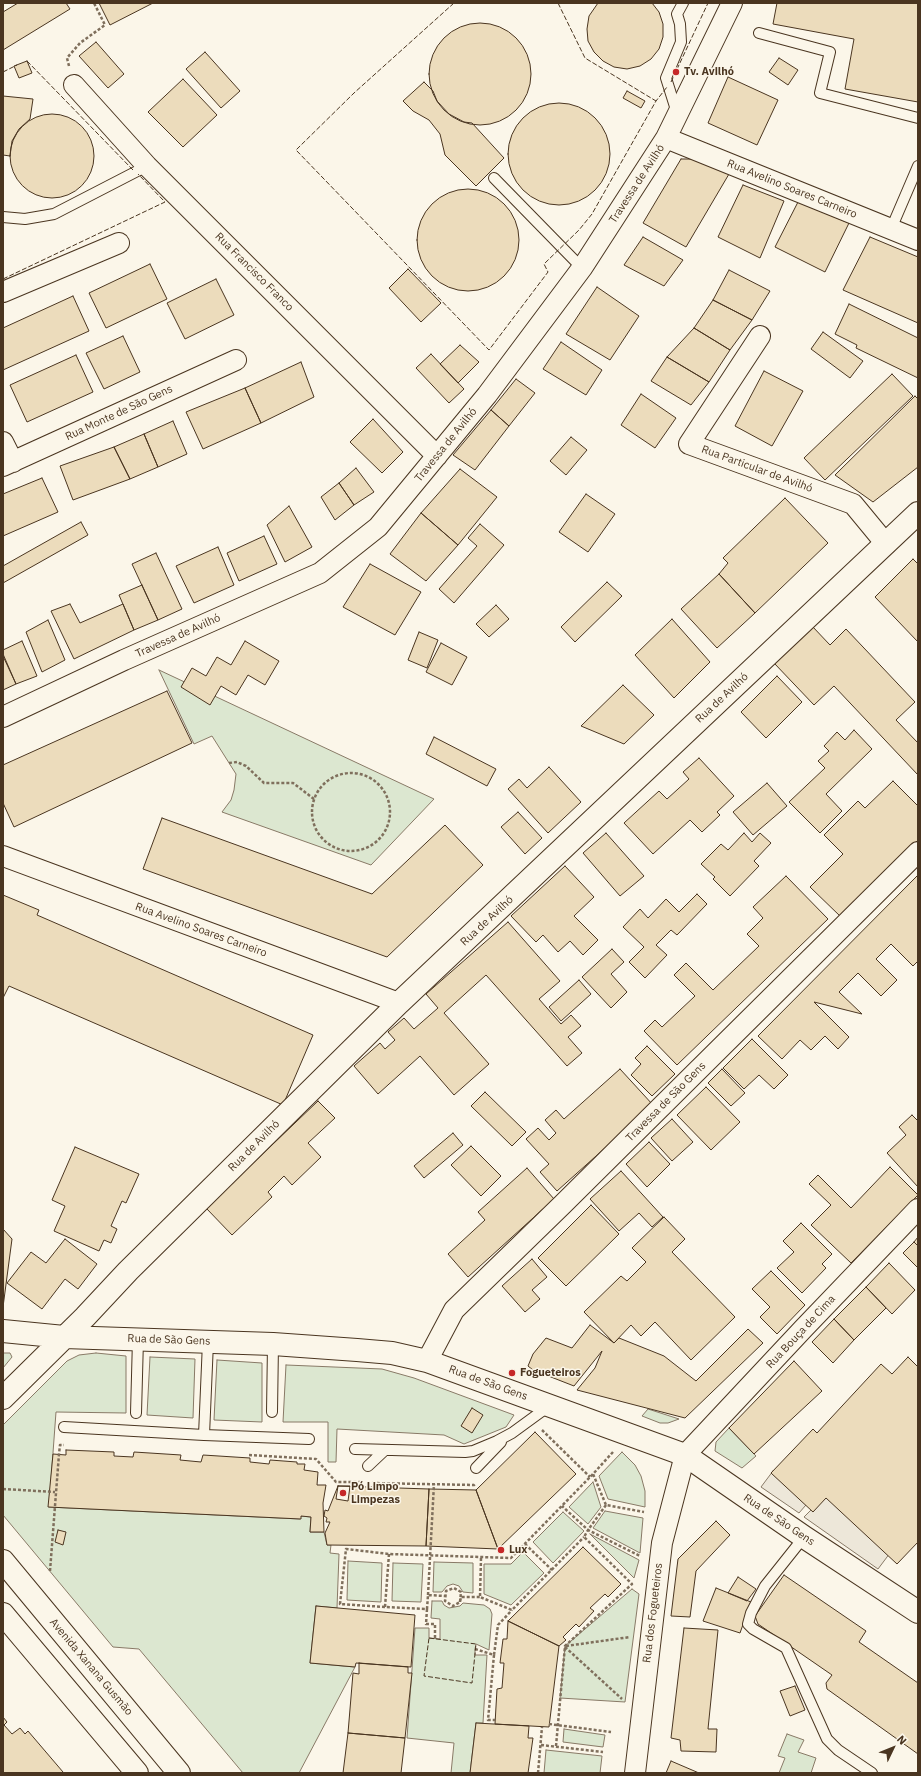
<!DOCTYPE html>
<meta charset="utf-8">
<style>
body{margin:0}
#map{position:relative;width:921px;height:1776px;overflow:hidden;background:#fbf6e9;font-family:"IBM Plex Sans",sans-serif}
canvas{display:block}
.frame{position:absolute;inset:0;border:4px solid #4a3520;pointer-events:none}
.north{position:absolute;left:873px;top:1728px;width:40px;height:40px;-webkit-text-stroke:3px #fbf6e9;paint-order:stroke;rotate:47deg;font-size:11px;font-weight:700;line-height:16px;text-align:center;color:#4a3520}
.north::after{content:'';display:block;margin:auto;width:14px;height:18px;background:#4a3520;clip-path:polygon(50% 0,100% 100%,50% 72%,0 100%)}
</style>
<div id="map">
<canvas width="921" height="1776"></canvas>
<div class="frame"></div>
<div class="north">N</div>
</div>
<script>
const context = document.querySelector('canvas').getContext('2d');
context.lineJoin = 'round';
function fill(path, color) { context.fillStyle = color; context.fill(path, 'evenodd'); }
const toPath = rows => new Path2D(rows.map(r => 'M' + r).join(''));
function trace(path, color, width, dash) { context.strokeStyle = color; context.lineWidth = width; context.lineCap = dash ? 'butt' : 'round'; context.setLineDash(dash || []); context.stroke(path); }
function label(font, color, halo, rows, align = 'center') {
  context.font = font + ' "IBM Plex Sans",sans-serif'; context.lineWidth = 3; context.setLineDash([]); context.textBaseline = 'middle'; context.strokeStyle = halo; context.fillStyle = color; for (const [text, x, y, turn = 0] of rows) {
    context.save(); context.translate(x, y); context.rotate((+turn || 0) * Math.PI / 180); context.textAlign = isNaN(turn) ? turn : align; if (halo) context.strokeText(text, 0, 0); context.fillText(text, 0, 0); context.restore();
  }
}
const green = toPath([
 [159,670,434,799,371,865,222,812,231,800,234,790,236,774,212,736,194,744,159,670],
 [3,1353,10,1353,12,1357,3,1368,3,1353],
 [96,1353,126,1356,126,1413,56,1412,49,1507,300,1519,301,1516,311,1517,310,1532,324,1532,327,1545,331,1545,330,1553,339,1554,337,1608,316,1606,310,1663,355,1667,299,1773,243,1773,139,1649,113,1647,3,1515,3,1425,67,1361,79,1355,96,1353],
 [150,1357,195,1359,193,1418,147,1415,150,1357],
 [217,1360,262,1363,262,1422,214,1420,217,1360],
 [286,1365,382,1369,414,1378,514,1415,506,1427,464,1444,444,1435,337,1429,336,1462,328,1462,328,1422,283,1422,286,1365],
 [648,1409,679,1419,668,1423,660,1423,642,1416,648,1409],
 [729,1428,756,1456,742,1468,715,1451,716,1442,729,1428],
 [622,1452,635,1465,641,1476,645,1491,645,1507,608,1499,599,1476,622,1452],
 [593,1482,601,1507,588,1524,569,1507,593,1482],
 [605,1511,643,1518,640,1553,593,1528,605,1511],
 [563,1512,584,1531,553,1563,533,1542,563,1512],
 [590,1534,639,1560,634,1578,590,1534],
 [523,1552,544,1573,511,1605,484,1594,484,1564,511,1564,523,1552],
 [348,1561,382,1563,381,1602,347,1600,348,1561],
 [434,1562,473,1563,473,1593,463,1592,459,1586,453,1584,447,1586,442,1592,433,1592,434,1562],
 [393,1563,423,1564,421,1602,392,1601,393,1563],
 [632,1589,639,1594,625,1702,560,1698,565,1646,632,1589],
 [432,1601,442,1601,444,1605,449,1608,460,1606,463,1603,484,1605,490,1609,492,1614,489,1650,476,1644,475,1649,475,1655,487,1655,483,1723,476,1723,470,1773,451,1773,454,1743,407,1738,415,1628,429,1628,429,1638,440,1639,440,1619,431,1618,432,1601],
 [564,1729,605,1735,603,1747,563,1742,564,1729],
 [787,1734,804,1740,798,1752,816,1758,811,1773,779,1773,785,1758,778,1756,787,1734],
 [546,1750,602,1756,600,1773,544,1773,546,1750]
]);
fill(green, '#dce7d0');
trace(green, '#887966', 1);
const parking = toPath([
 [773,1471,812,1498,799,1513,761,1487,773,1471],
 [828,1493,890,1553,878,1569,804,1517,828,1493]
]);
fill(parking, '#ede7d9');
trace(parking, '#887966', 1);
const building = toPath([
 [18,3,66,3,70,9,3,50,3,12,18,3],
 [99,3,153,3,110,25,99,3],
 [598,3,652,3,659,12,663,24,663,37,659,49,651,59,640,66,627,69,614,67,603,61,594,52,588,41,587,29,589,16,598,3],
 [777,3,918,3,918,102,845,89,854,39,773,24,777,3],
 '429 74a51 51 0 1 1 102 0a51 51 0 1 1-102 0Z',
 [96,42,124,74,108,88,79,56,96,42],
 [205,52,240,91,221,108,186,69,205,52],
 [779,58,798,70,788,85,769,72,779,58],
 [27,61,32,73,19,78,14,66,27,61],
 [728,77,778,100,757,145,708,123,728,77],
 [183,79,217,115,183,147,148,112,183,79],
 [424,82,433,91,437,101,449,114,464,122,472,123,504,158,476,186,445,155,440,134,429,120,413,111,403,101,424,82],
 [627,91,645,101,641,108,623,98,627,91],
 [3,96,33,99,30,119,19,129,12,141,10,156,3,155,3,96],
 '508 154a51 51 0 1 1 102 0a51 51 0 1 1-102 0Z',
 '10 156a42 42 0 1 1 84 0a42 42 0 1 1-84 0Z',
 [681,159,692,159,729,174,686,247,643,223,681,159],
 [743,185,784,201,760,258,718,237,743,185],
 '417 240a51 51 0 1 1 102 0a51 51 0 1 1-102 0Z',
 [798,202,849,223,825,272,775,247,798,202],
 [643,237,683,260,664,286,624,265,643,237],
 [870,237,918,257,918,323,843,290,870,237],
 [150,264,167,299,106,328,89,293,150,264],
 [408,269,441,303,421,322,389,288,408,269],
 [729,270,770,291,752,320,713,300,729,270],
 [216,279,234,315,185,339,167,303,216,279],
 [597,287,639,316,610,360,566,334,597,287],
 [73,296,89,331,3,370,3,328,73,296],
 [713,300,752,320,730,350,694,328,713,300],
 [849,304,918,338,918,378,856,348,857,345,835,334,849,304],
 [694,328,730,350,709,382,667,357,694,328],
 [823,332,863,361,850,378,811,349,823,332],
 [123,336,140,372,104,389,86,353,123,336],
 [561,342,602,370,586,395,543,369,561,342],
 [460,345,479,362,458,383,440,364,460,345],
 [431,354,464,389,449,403,416,368,431,354],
 [76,355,93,392,27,422,10,385,76,355],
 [667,357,709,382,691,405,651,381,667,357],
 [301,362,314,397,261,423,245,388,301,362],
 [764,371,803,391,772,446,735,426,764,371],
 [892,374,913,396,825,480,804,458,892,374],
 [516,379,535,393,509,426,491,410,516,379],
 [245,388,261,423,203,449,186,412,245,388],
 [641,394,676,418,655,448,621,425,641,394],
 [915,396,918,399,918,467,873,502,835,475,915,396],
 [491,410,509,426,475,470,453,455,491,410],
 [373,419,403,452,382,473,350,442,373,419],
 [173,421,187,454,158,467,144,434,173,421],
 [144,434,158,467,130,479,114,447,144,434],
 [571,437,587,450,566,475,550,461,571,437],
 [114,447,130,479,73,500,60,466,114,447],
 [356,468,374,492,354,505,339,483,356,468],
 [460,469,497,497,458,545,421,513,460,469],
 [42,478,58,512,3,536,3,494,42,478],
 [339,483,354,505,335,520,321,497,339,483],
 [586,494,615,514,588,552,559,532,586,494],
 [785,498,828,543,755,613,719,574,728,563,723,558,785,498],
 [289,506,312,547,285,562,267,525,289,506],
 [421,513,458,545,426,581,390,554,421,513],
 [81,522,88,535,3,583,3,566,81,522],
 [480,524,504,545,454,603,439,589,477,546,468,538,480,524],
 [264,536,277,564,239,581,227,553,264,536],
 [218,547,234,585,194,603,176,566,218,547],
 [156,553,182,609,158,620,132,564,156,553],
 [913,559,918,564,918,642,875,597,913,559],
 [370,564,421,592,395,635,343,607,370,564],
 [719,574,755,613,717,648,681,609,719,574],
 [607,582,622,596,575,642,561,627,607,582],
 [142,585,158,620,134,630,119,595,142,585],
 [70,604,80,623,123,604,134,630,74,659,51,611,70,604],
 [496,605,509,619,489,637,476,624,496,605],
 [672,619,710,662,674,698,635,655,672,619],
 [48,620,65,660,42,672,26,632,48,620],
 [812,626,830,645,846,629,915,702,896,720,918,743,918,775,834,686,814,705,774,663,812,626],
 [419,632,438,640,427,668,408,660,419,632],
 [22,641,37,676,16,684,3,654,3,650,22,641],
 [245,641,279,661,265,685,248,675,236,695,221,686,210,705,181,687,192,668,206,676,217,657,231,665,245,641],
 [441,643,467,657,452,685,426,672,441,643],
 [3,656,16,684,3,690,3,656],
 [777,676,802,702,766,738,741,712,777,676],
 [623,685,654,715,624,744,581,726,623,685],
 [167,691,192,743,14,827,3,803,3,765,167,691],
 [854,730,872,749,826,794,842,811,820,833,789,802,825,768,818,761,829,751,824,746,837,732,845,740,854,730],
 [434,737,496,769,487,786,426,754,434,737],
 [699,758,734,796,717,812,720,815,702,832,690,820,653,854,624,823,659,791,667,799,689,779,683,772,699,758],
 [549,767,581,802,548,833,508,789,519,779,527,788,549,767],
 [893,781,918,806,918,840,841,917,810,887,843,854,824,835,858,801,865,808,893,781],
 [767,783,787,806,753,835,733,812,767,783],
 [518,812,542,838,525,854,501,827,518,812],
 [162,818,372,894,445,825,483,865,387,957,143,869,162,818],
 [606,833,644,876,620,896,583,853,606,833],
 [744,833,752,842,760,833,771,843,754,861,759,866,730,896,713,879,715,877,701,864,721,844,728,850,744,833],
 [565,866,594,897,574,916,598,940,583,955,570,941,558,952,543,935,536,942,511,916,565,866],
 [918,875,918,961,913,966,891,944,876,959,897,980,881,996,858,973,839,992,862,1014,814,1002,849,1037,838,1049,825,1036,811,1050,800,1040,782,1059,758,1036,918,875],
 [786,876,828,919,677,1065,644,1031,655,1020,662,1027,695,996,674,975,686,963,713,990,759,946,747,934,763,918,753,907,786,876],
 [697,894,707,904,677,935,671,930,656,945,667,955,645,978,629,962,644,947,623,927,640,909,648,918,666,899,679,912,697,894],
 [3,895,39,910,37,915,313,1035,283,1105,9,986,3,998,3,895],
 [508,922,560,981,539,999,561,1024,571,1015,581,1026,568,1037,582,1053,567,1066,486,975,444,1013,489,1064,454,1095,420,1056,378,1094,354,1066,380,1043,385,1049,395,1040,388,1032,404,1018,414,1029,438,1008,426,994,508,922],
 [612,949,624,962,611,974,627,992,611,1008,582,977,612,949],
 [579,980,591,994,561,1021,549,1007,579,980],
 [752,1039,788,1075,774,1089,759,1075,744,1089,723,1068,752,1039],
 [647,1046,675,1074,652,1096,631,1075,641,1064,635,1058,647,1046],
 [620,1069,653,1105,557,1191,540,1172,549,1164,526,1139,538,1128,549,1140,556,1133,545,1120,556,1110,564,1119,620,1069],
 [722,1069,745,1093,731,1106,708,1083,722,1069],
 [706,1087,740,1122,711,1150,677,1115,706,1087],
 [485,1092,526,1132,512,1146,471,1106,485,1092],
 [318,1101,335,1118,308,1143,321,1157,292,1185,284,1176,268,1192,272,1197,232,1235,206,1208,318,1101],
 [912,1115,918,1121,918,1187,887,1153,906,1135,899,1127,912,1115],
 [672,1119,693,1142,672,1161,651,1138,672,1119],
 [453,1133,463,1145,424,1178,414,1166,453,1133],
 [649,1142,670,1164,647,1187,626,1164,649,1142],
 [471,1146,501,1176,481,1196,451,1165,471,1146],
 [75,1147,139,1174,126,1203,122,1201,111,1226,117,1229,111,1243,104,1240,99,1251,54,1231,65,1206,52,1200,75,1147],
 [890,1167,918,1195,851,1263,811,1225,831,1205,809,1184,818,1175,851,1208,890,1167],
 [527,1168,554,1199,468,1277,448,1254,485,1220,478,1212,527,1168],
 [621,1171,663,1217,652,1227,639,1213,619,1231,590,1199,621,1171],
 [591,1205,619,1234,566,1286,538,1258,591,1205],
 [664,1217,685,1239,672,1252,735,1317,691,1360,655,1322,641,1336,631,1325,614,1343,584,1312,621,1276,627,1281,646,1262,632,1248,664,1217],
 [801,1223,832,1254,822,1264,826,1268,802,1293,777,1268,794,1252,783,1241,801,1223],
 [3,1229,12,1239,3,1307,3,1229],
 [918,1237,918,1246,914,1242,918,1237],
 [65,1239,97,1264,78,1289,65,1279,42,1309,7,1283,31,1252,46,1263,65,1239],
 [914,1242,918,1246,918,1268,903,1253,914,1242],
 [532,1259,547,1277,532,1290,540,1299,525,1312,502,1286,532,1259],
 [889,1263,915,1290,892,1314,866,1287,889,1263],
 [771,1271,805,1305,777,1334,760,1317,770,1307,752,1289,771,1271],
 [866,1287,886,1308,854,1340,834,1319,866,1287],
 [834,1319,854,1340,833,1363,812,1342,834,1319],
 [590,1325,614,1343,619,1338,664,1356,696,1381,748,1329,763,1343,685,1418,577,1390,595,1368,602,1351,574,1386,533,1370,528,1366,533,1354,546,1338,572,1348,590,1325],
 [908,1357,918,1367,918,1542,897,1564,826,1498,813,1512,771,1473,813,1429,817,1433,881,1364,892,1374,908,1357],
 [794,1361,822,1391,754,1454,729,1428,794,1361],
 [472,1408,483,1415,472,1433,461,1426,472,1408],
 [535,1432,576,1474,498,1549,476,1490,535,1432],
 [66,1450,114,1452,114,1456,133,1457,134,1452,181,1455,180,1460,201,1462,203,1455,250,1458,250,1462,269,1464,270,1460,297,1462,297,1464,305,1464,304,1470,318,1472,317,1485,326,1485,323,1503,324,1532,310,1532,311,1517,301,1516,301,1519,48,1507,53,1454,66,1455,66,1450],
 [338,1486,429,1489,426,1546,327,1545,325,1533,330,1522,326,1522,327,1518,324,1516,325,1510,328,1511,338,1486],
 [338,1486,350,1486,348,1501,336,1499,338,1486],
 [429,1489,476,1490,498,1549,426,1546,429,1489],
 [716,1521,730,1535,696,1571,690,1617,671,1616,678,1559,716,1521],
 [58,1530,66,1532,63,1545,55,1542,58,1530],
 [583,1547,621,1584,608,1597,605,1594,590,1608,594,1611,579,1627,576,1624,563,1637,566,1640,559,1646,508,1621,583,1547],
 [784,1575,866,1631,859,1642,918,1683,918,1754,827,1689,826,1683,832,1675,758,1624,755,1616,784,1575],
 [738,1577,756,1589,747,1601,728,1593,738,1577],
 [716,1588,751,1602,740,1633,703,1621,716,1588],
 [316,1606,415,1615,411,1667,356,1663,355,1667,310,1663,316,1606],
 [508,1621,559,1646,549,1727,495,1724,497,1689,502,1688,504,1663,500,1663,503,1639,507,1639,508,1621],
 [684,1628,718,1630,708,1729,717,1729,716,1752,681,1751,680,1740,671,1738,684,1628],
 [359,1663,408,1667,408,1673,412,1673,405,1738,348,1733,353,1673,359,1674,359,1663],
 [795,1686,805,1710,790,1716,780,1691,795,1686],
 [3,1717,7,1722,4,1725,12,1734,20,1728,25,1734,28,1731,63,1772,61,1773,3,1773,3,1717],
 [476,1723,529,1726,528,1738,533,1738,528,1773,470,1773,476,1723],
 [348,1733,405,1738,401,1773,343,1773,348,1733],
 [671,1761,699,1773,666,1773,671,1761]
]);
fill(building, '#ecdcbc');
trace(building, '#4a3520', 1);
const lane = toPath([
 [759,33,830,52,820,93,918,118],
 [677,113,666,78,681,42,680,24,677,14,683,3],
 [494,178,582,268],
 [3,217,25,219,54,214,147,166],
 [891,229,918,166],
 [208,1342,204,1435,309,1439],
 [272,1412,273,1344],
 [136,1413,138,1339],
 [64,1427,204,1435],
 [355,1449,465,1452,473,1451,497,1441,512,1433,549,1406],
 [368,1466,385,1450],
 [476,1468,501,1442],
 [804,1537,765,1586,751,1613,748,1624,753,1629,786,1648,827,1739,838,1750,872,1773]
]);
const street = toPath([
 [74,85,147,166,437,456],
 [666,138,918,240],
 [3,292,119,243],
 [760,336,689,444,853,504,886,544],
 [3,442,13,462],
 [3,466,236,360],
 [3,717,124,660,320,573,378,527,487,395,582,268,666,138,732,3],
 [3,856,399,1003],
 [427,1361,454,1310,562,1205,918,852],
 [635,1773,662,1543,685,1455,803,1329,918,1209]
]);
const secondary = toPath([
 [3,1331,64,1337,273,1344,357,1350,392,1353,427,1361,685,1455,804,1537,918,1612],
 [3,1398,85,1317,128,1271,399,1003,918,513]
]);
const primary = toPath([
 [3,1561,179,1773],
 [3,1614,137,1773]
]);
trace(lane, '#4a3520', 12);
trace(street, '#4a3520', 22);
trace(secondary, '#4a3520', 24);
trace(primary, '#4a3520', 24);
trace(toPath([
 [69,66,67,58,80,43,105,25,94,3],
 [229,763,237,762,246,766,264,783,293,783,314,799],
 '312 812a39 39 0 1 1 78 0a39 39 0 1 1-78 0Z',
 [542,1430,590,1477],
 [613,1452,593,1474,606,1505,644,1512],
 [249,1455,316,1459,336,1482,363,1482],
 [372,1483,474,1485,475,1484],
 [3,1489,55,1492],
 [606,1505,588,1530,640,1556],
 [525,1544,552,1570],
 [389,1554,385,1607,427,1609,428,1595,445,1596],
 [481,1558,480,1597,512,1610,584,1537],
 [50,1571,59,1454,60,1445,64,1445],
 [428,1595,434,1484],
 [460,1602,461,1592,454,1588,446,1591,445,1601,453,1606,460,1602,461,1597,480,1597],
 [385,1607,340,1604,346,1549,389,1554,511,1558,593,1474],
 [427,1609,426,1624,435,1624,435,1638],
 [566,1646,630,1637],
 [565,1647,622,1699],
 [475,1649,494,1655,498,1625,512,1610],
 [494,1655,488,1720,495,1720],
 [549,1724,611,1732],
 [541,1745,603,1752],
 [556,1746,565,1646,632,1584,584,1537,588,1530,562,1506],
 [538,1773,542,1727]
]), '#7f6f5c', 2.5, [3, 2]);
trace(lane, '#fbf6e9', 10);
trace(street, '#fbf6e9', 20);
trace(secondary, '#fbf6e9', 22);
trace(primary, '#fbf6e9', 22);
trace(toPath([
 [454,3,354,93,296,150,489,350,548,272,544,264,579,230,592,214,656,101,667,87],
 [558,3,585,58,656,101],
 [27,61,133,170],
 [3,72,17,65],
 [671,82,708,3],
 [3,279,165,202,138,174],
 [429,1638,476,1644,472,1683,424,1676,429,1638]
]), '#4a3520', 1, [5, 2]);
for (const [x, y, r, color] of [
 [676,72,4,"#c62828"],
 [512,1373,4,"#c62828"],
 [343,1493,4,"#c62828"],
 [501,1550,4,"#c62828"]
]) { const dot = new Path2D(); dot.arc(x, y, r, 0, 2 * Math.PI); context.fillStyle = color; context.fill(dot); trace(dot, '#fbf6e9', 1.5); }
label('bold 11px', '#4a3520', '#fbf6e9', [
 ["Tv. Avilhó",684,72],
 ["Fogueteiros",520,1373],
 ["Pó Limpo",351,1487],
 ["Limpezas",351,1500],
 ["Lux",509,1550]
], 'left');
label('11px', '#4a3520', '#fbf6e9', [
 ["Travessa de Avilhó",637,184,-57],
 ["Rua Avelino Soares Carneiro",792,189,22],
 ["Rua Francisco Franco",254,272,45],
 ["Rua Monte de São Gens",119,413,-25],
 ["Travessa de Avilhó",446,445,-51],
 ["Rua Particular de Avilhó",757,469,20],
 ["Travessa de Avilhó",178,636,-24],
 ["Rua de Avilhó",722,698,-43],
 ["Rua de Avilhó",487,921,-43],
 ["Rua Avelino Soares Carneiro",201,930,20],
 ["Travessa de São Gens",666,1102,-45],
 ["Rua de Avilhó",254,1146,-45],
 ["Rua Bouça de Cima",801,1332,-47],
 ["Rua de São Gens",169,1340,2],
 ["Rua de São Gens",488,1383,20],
 ["Rua de São Gens",779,1520,34],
 ["Rua dos Fogueteiros",653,1613,-83],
 ["Avenida Xanana Gusmão",91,1667,50]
]);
</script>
